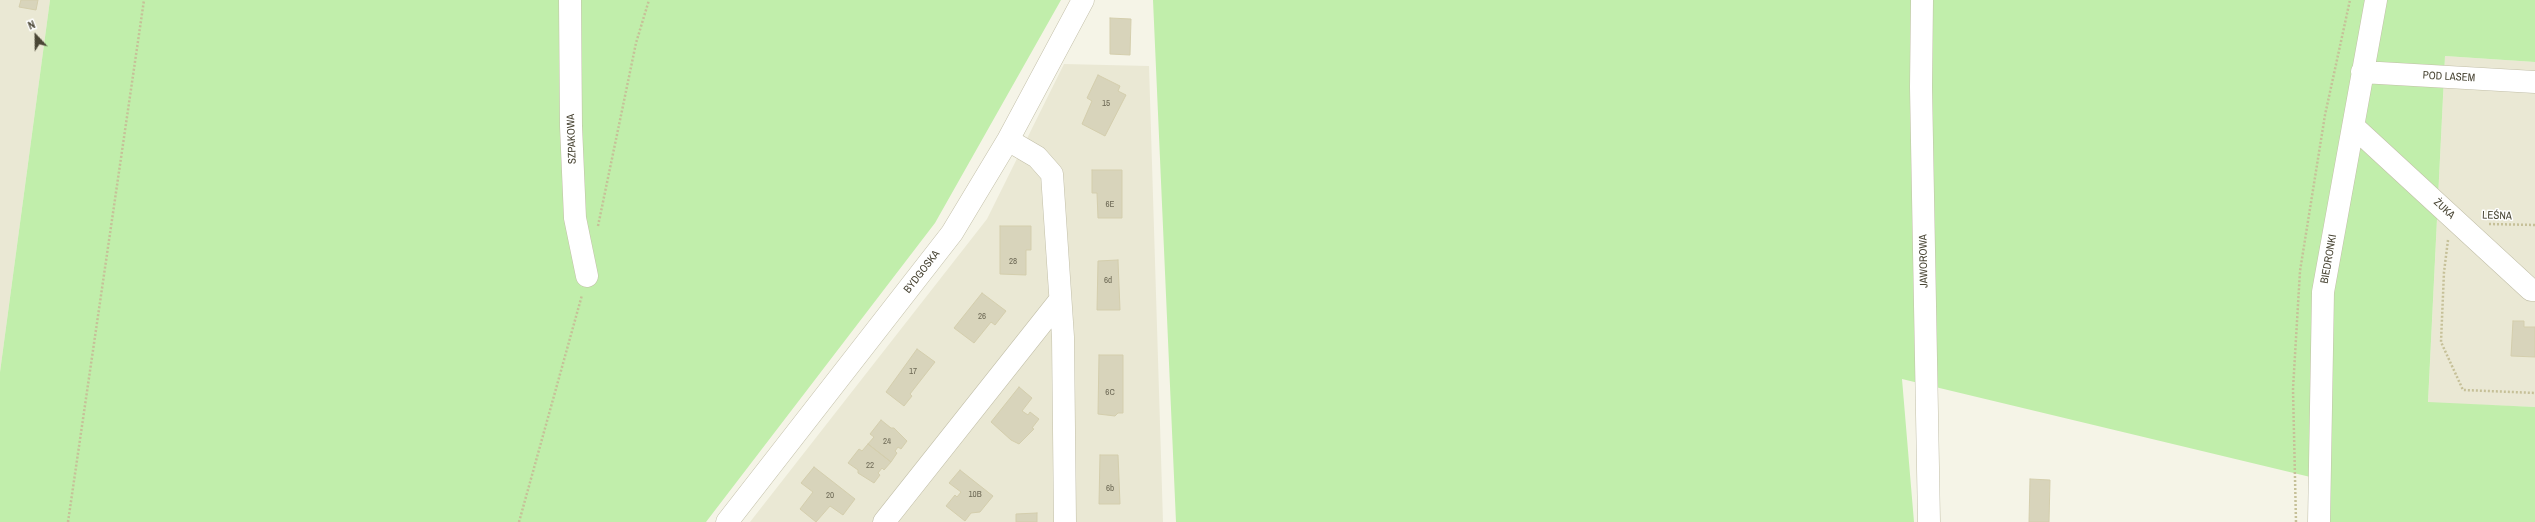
<!DOCTYPE html>
<meta charset="utf-8">
<style>
body{margin:0}
#map{position:relative;width:2535px;height:522px;overflow:hidden;background:#f5f4e7;font-family:"Archivo Narrow",sans-serif}
canvas{display:block}
.north{position:absolute;left:16px;top:16px;width:40px;height:40px;-webkit-text-stroke:3px #fff;paint-order:stroke;rotate:338deg;font-size:11px;font-weight:700;line-height:16px;text-align:center;color:#4a4635}
.north::after{content:'';display:block;margin:auto;width:14px;height:18px;background:#4a4635;clip-path:polygon(50% 0,100% 100%,50% 72%,0 100%)}
</style>
<div id="map">
<canvas width="2535" height="522"></canvas>
<div class="north">N</div>
</div>
<script>
const context = document.querySelector('canvas').getContext('2d');
context.lineJoin = 'round';
function fill(path, color) { context.fillStyle = color; context.fill(path, 'evenodd'); }
const toPath = rows => new Path2D(rows.map(r => 'M' + r).join(''));
function trace(path, color, width, dash) { context.strokeStyle = color; context.lineWidth = width; context.lineCap = dash ? 'butt' : 'round'; context.setLineDash(dash || []); context.stroke(path); }
function label(font, color, halo, rows, align = 'center') {
  context.font = font + ' "Archivo Narrow",sans-serif'; context.lineWidth = 3; context.setLineDash([]); context.textBaseline = 'middle'; context.strokeStyle = halo; context.fillStyle = color; for (const [text, x, y, turn = 0] of rows) {
    context.save(); context.translate(x, y); context.rotate((+turn || 0) * Math.PI / 180); context.textAlign = isNaN(turn) ? turn : align; if (halo) context.strokeText(text, 0, 0); context.fillText(text, 0, 0); context.restore();
  }
}
fill(toPath([
 [0,0,50,0,0,372],
 [2445,56,2535,62,2535,407,2428,403],
 [1064,64,1149,66,1163,522,750,522,987,219]
]), '#eae8d4');
fill(toPath([
 [50,0,1061,0,935,223,706,522,0,522,0,372],
 [1153,0,2535,0,2535,62,2445,56,2428,402,2535,407,2535,522,2328,522,2327,481,1902,379,1914,522,1176,522]
]), '#c1eeab');
const building = toPath([
 [21,0,38,0,36,10,19,7,21,0],
 [1110,18,1131,19,1130,55,1110,54,1110,18],
 [1098,75,1120,86,1118,91,1126,95,1105,136,1082,124,1092,101,1087,98,1098,75],
 [1092,170,1122,170,1122,218,1098,218,1097,193,1092,193,1092,170],
 [1000,226,1031,226,1031,250,1026,250,1026,275,1000,274,1000,226],
 [1118,260,1120,310,1097,310,1098,261,1118,260],
 [982,293,1006,311,995,325,991,322,974,343,954,328,982,293],
 [2513,321,2524,321,2524,327,2535,327,2535,357,2511,356,2513,321],
 [917,349,935,362,910,394,912,396,904,406,886,392,917,349],
 [1099,355,1123,355,1123,413,1118,413,1115,416,1098,414,1099,355],
 [1019,387,1032,398,1022,411,1028,415,1030,412,1039,419,1032,428,1034,429,1019,444,1011,440,991,422,1019,387],
 [881,420,891,428,894,428,907,441,901,449,898,447,895,451,897,453,891,462,868,444,874,437,870,434,881,420],
 [868,444,891,462,884,470,882,468,878,473,880,475,874,483,858,473,858,470,848,463,859,449,862,451,868,444],
 [1100,455,1118,455,1120,504,1099,504,1100,455],
 [814,467,855,499,843,515,830,506,816,522,800,509,813,492,801,483,814,467],
 [960,470,993,496,980,512,971,513,965,521,946,506,955,495,957,497,961,492,949,483,960,470],
 [2030,479,2050,480,2049,522,2029,522,2030,479],
 [1037,513,1037,522,1016,522,1016,514,1037,513]
]);
fill(building, '#d8d4bb');
trace(building, '#d4cead', 1);
const minor = toPath([
 [570,0,571,126,575,218,587,276],
 [1922,0,1921,87,1929,522],
 [2362,72,2535,82],
 [2353,126,2531,290,2535,290],
 [1008,140,1037,157,1052,174,1063,337,1065,522],
 [727,522,952,233,1008,140,1083,0],
 [884,522,1060,300],
 [2319,522,2323,292,2376,0]
]);
trace(minor, '#c2bfa8', 23);
trace(toPath([
 [2489,224,2535,225],
 [598,226,636,43,649,0],
 [2448,240,2444,272,2441,342,2463,390,2535,393],
 [68,522,144,0],
 [519,522,582,295],
 [2296,522,2293,389,2300,271,2325,115,2350,0]
]), '#c6c098', 2.5, [2, 2]);
trace(minor, '#fff', 22);
label('9px', '#6e6a56', null, [
 ["15",1106,104],
 ["6E",1110,205],
 ["28",1013,262],
 ["6d",1108,281],
 ["26",982,317],
 ["17",913,372],
 ["6C",1110,393],
 ["24",887,442],
 ["22",870,466],
 ["6b",1110,489],
 ["10B",975,495],
 ["20",830,496]
]);
label('11px', '#4a4635', '#fff', [
 ["POD LASEM",2449,77,3],
 ["SZPAKOWA",572,139,-92],
 ["ŻUKA",2444,209,43],
 ["LEŚNA",2497,216,2],
 ["BIEDRONKI",2329,259,-80],
 ["JAWOROWA",1924,261,-91],
 ["BYDGOSKA",922,272,-52]
]);
</script>
